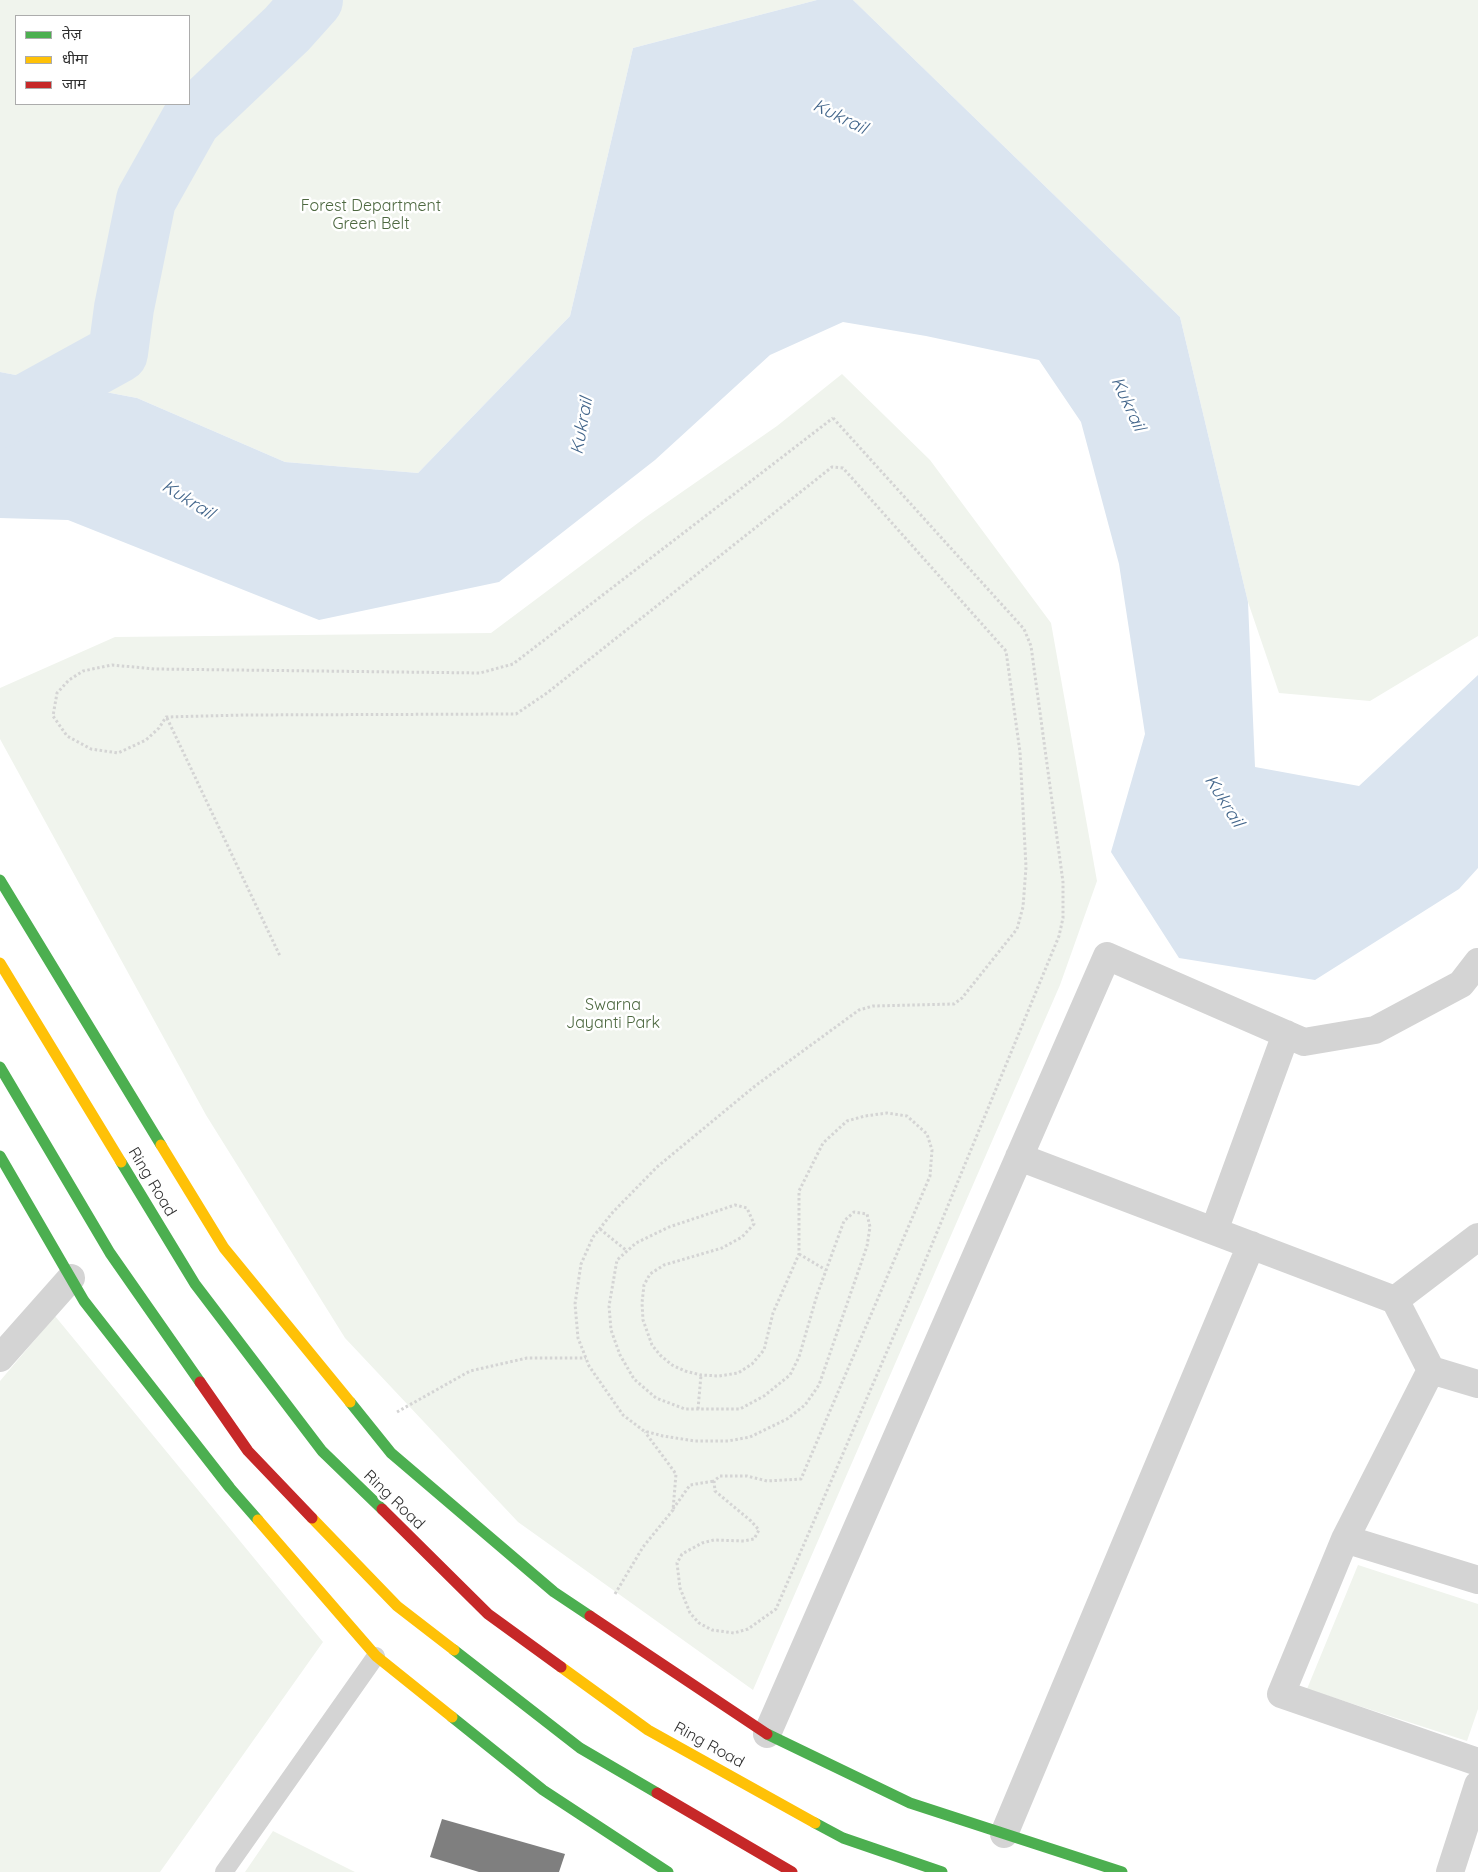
<!DOCTYPE html>
<meta charset="utf-8">
<style>
body{margin:0}
#map{position:relative;width:1478px;height:1872px;overflow:hidden;background:#fff;font-family:Quicksand,"Noto Sans Devanagari",sans-serif}
canvas{display:block}
.legend{position:absolute;left:15px;top:15px;width:175px;height:90px;box-sizing:border-box;background:#fff;border:1px solid #acacac;margin:0;padding:6px 9px;list-style:none;font-size:15px;color:#2f2f2f}
.legend li{display:flex;align-items:center;gap:10px;height:25px}
.legend b{width:25px;border:1px solid #acacac}
</style>
<div id="map">
<canvas width="1478" height="1872"></canvas>
<ul class="legend">
<li><b style="height:6px;background:#4caf50"></b>तेज़</li>
<li><b style="height:6px;background:#ffc107"></b>धीमा</li>
<li><b style="height:6px;background:#c62828"></b>जाम</li>
</ul>
</div>
<script>
const context = document.querySelector('canvas').getContext('2d');
context.lineJoin = 'round';
function fill(path, color) { context.fillStyle = color; context.fill(path, 'evenodd'); }
const toPath = rows => new Path2D(rows.map(r => 'M' + r).join(''));
function trace(path, color, width, dash) { context.strokeStyle = color; context.lineWidth = width; context.lineCap = dash ? 'butt' : 'round'; context.setLineDash(dash || []); context.stroke(path); }
function label(font, color, halo, rows, align = 'center') {
  context.font = font + ' Quicksand,sans-serif'; context.lineWidth = 5; context.setLineDash([]); context.textBaseline = 'middle'; context.strokeStyle = halo; context.fillStyle = color; for (const [text, x, y, turn = 0] of rows) {
    context.save(); context.translate(x, y); context.rotate((+turn || 0) * Math.PI / 180); context.textAlign = isNaN(turn) ? turn : align; if (halo) context.strokeText(text, 0, 0); context.fillText(text, 0, 0); context.restore();
  }
}
fill(toPath([
 [0,0,817,0,633,48,570,316,418,473,285,462,137,398,0,372],
 [16,16,189,16,189,104,16,104],
 [853,0,1478,0,1478,636,1370,701,1279,693,1248,602,1180,317],
 [842,374,930,460,1051,623,1097,881,1060,985,753,1690,518,1522,345,1338,206,1115,0,739,0,688,115,637,491,633,646,517,777,426],
 [55,1316,323,1642,160,1872,0,1872,0,1381],
 [1358,1565,1478,1604,1478,1709,1467,1741,1307,1689],
 [273,1831,355,1872,245,1872]
]), '#f0f4ed');
fill(toPath([
 [817,0,853,0,1180,317,1248,602,1255,767,1359,786,1478,675,1478,868,1459,889,1315,980,1179,958,1111,852,1145,734,1119,564,1081,422,1039,360,926,336,843,322,770,355,655,460,499,582,319,620,68,520,0,518,0,372,137,398,285,462,418,473,570,316,633,48]
]), '#dbe5f0');
trace(toPath([
 [0,418,118,353,124,308,146,200,191,120,287,29,313,0]
]), '#dbe5f0', 60);
fill(toPath([
 [442,1819,565,1854,559,1872,479,1872,430,1857]
]), '#7f7f7f');
trace(toPath([
 [833,418,1024,629,1031,646,1063,882,1063,918,1059,936,907,1305,776,1609,748,1629,734,1633,712,1630,699,1623,690,1613,680,1588,677,1563,682,1554,702,1543,714,1540,744,1541,754,1539,759,1530,751,1521,715,1491,714,1481,720,1476,747,1476,767,1481,801,1479,930,1176,932,1150,927,1134,907,1116,887,1113,865,1116,847,1121,823,1143,799,1191,799,1254,773,1313,764,1350,752,1364,738,1373,719,1376,701,1375,685,1371,672,1365,660,1355,652,1345,643,1320,642,1303,644,1285,650,1274,664,1265,722,1248,742,1237,754,1224,747,1208,735,1205,669,1227,636,1243,617,1260,609,1306,611,1330,620,1355,634,1379,656,1398,685,1409,740,1409,764,1396,790,1375,799,1357,817,1295,844,1221,854,1212,867,1214,870,1227,867,1246,819,1385,805,1405,787,1419,750,1437,728,1441,695,1441,663,1436,644,1431,623,1415,589,1366,578,1338,575,1304,581,1264,593,1237,613,1212,657,1167,755,1086,859,1010,873,1006,954,1004,962,998,1017,929,1023,907,1026,867,1020,752,1006,651,843,468,832,467,547,693,516,714,244,715,166,717,159,728,146,740,118,753,91,749,67,736,53,716,57,693,69,680,83,671,112,665,155,669,480,673,513,664,833,418],
 [167,718,280,956],
 [600,1229,627,1251],
 [799,1254,826,1270],
 [698,1409,701,1375],
 [397,1412,470,1371,527,1358,586,1358],
 [673,1509,690,1485,714,1481],
 [615,1594,643,1547,673,1510,676,1474,645,1432]
]), '#d4d4d4', 3, [2.5, 2.5]);
trace(toPath([
 [224,1872,376,1656]
]), '#d4d4d4', 18);
trace(toPath([
 [1019,1157,1395,1300,1431,1370,1478,1384],
 [1214,1231,1286,1034],
 [1395,1300,1478,1237],
 [0,1358,71,1278],
 [1431,1370,1345,1539,1281,1694,1478,1762],
 [1345,1539,1478,1580],
 [767,1734,1107,956,1304,1042,1375,1030,1461,984,1478,962],
 [1004,1834,1251,1245],
 [1450,1872,1478,1785]
]), '#d4d4d4', 28);
trace(toPath([
 [0,880,161,1145],
 [0,1067,110,1253,200,1382],
 [0,1156,84,1301,230,1488,258,1520],
 [121,1162,195,1284,322,1451,382,1509],
 [350,1402,391,1453,554,1592,590,1616],
 [454,1650,580,1748,657,1793],
 [452,1717,543,1790,668,1872],
 [767,1734,910,1803,1122,1872],
 [815,1823,843,1838,942,1872]
]), '#4caf50', 11);
trace(toPath([
 [0,963,121,1162],
 [161,1145,224,1248,350,1402],
 [312,1518,397,1606,454,1650],
 [258,1520,376,1656,452,1717],
 [561,1667,648,1730,815,1823]
]), '#ffc107', 11);
trace(toPath([
 [200,1382,248,1451,312,1518],
 [382,1509,488,1614,561,1667],
 [590,1616,767,1734],
 [657,1793,792,1872]
]), '#c62828', 11);
label('16px', '#4d6840', '#fff', [
 ["Forest Department",371,206],
 ["Green Belt",371,224],
 ["Swarna",613,1005],
 ["Jayanti Park",613,1023]
]);
label('16px', '#2f2f2f', '#fff', [
 ["Ring Road",152,1182,59],
 ["Ring Road",394,1500,44],
 ["Ring Road",709,1745,29]
]);
label('italic 18px', '#43668b', '#fff', [
 ["Kukrail",840,117,26],
 ["Kukrail",1128,404,65],
 ["Kukrail",582,426,-80],
 ["Kukrail",188,500,32],
 ["Kukrail",1224,801,58]
]);
</script>
